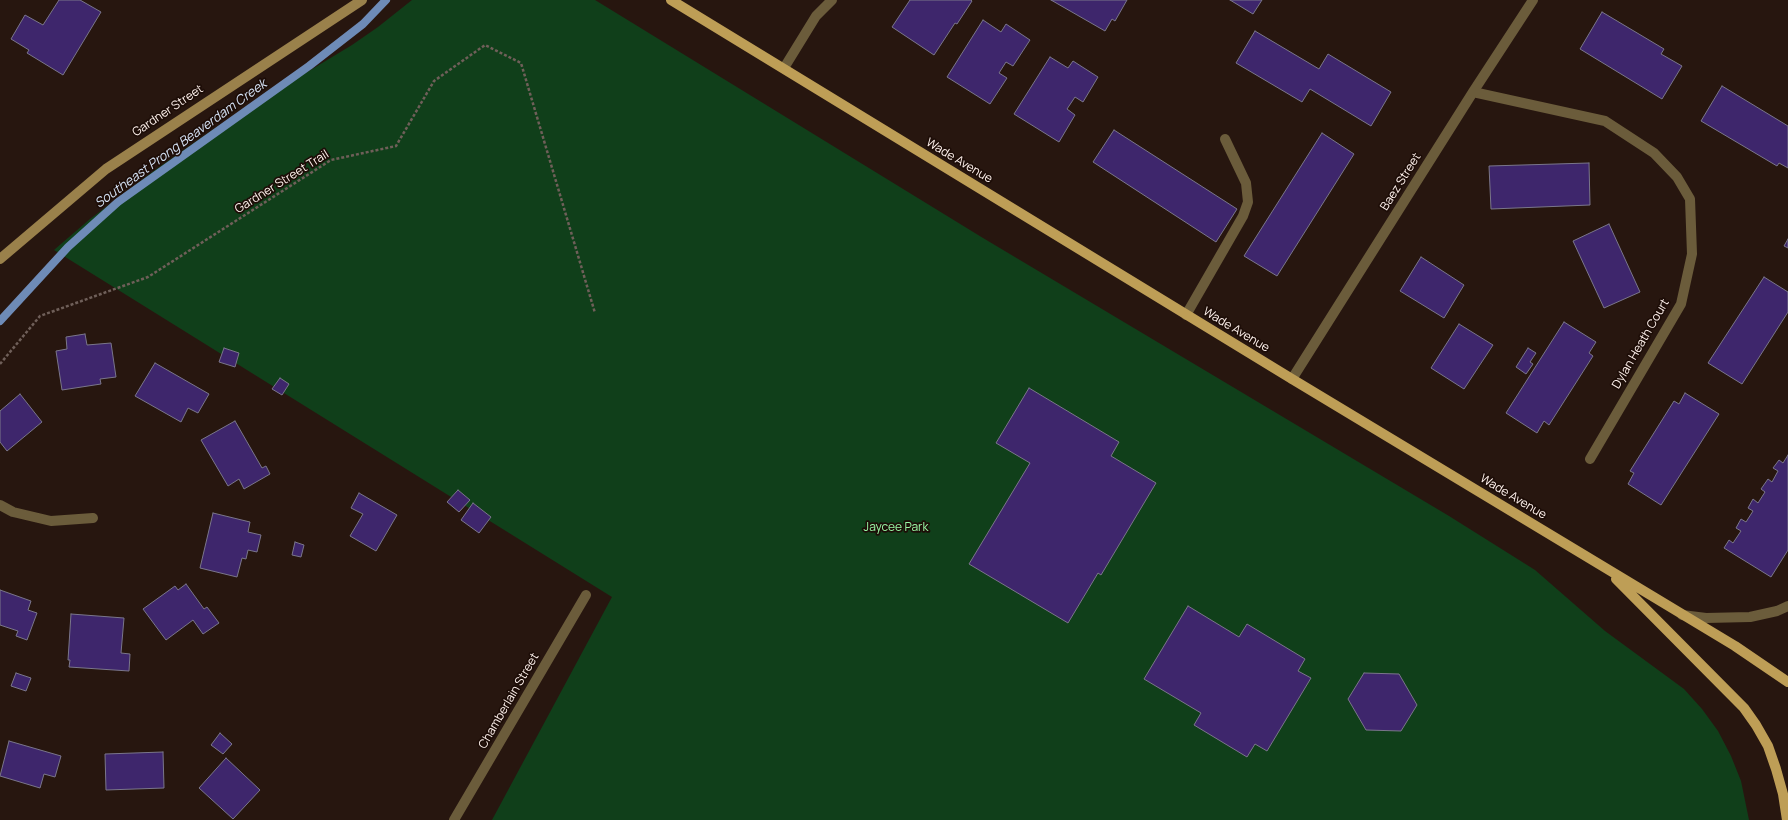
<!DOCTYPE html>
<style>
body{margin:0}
canvas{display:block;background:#27160f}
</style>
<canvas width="1788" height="820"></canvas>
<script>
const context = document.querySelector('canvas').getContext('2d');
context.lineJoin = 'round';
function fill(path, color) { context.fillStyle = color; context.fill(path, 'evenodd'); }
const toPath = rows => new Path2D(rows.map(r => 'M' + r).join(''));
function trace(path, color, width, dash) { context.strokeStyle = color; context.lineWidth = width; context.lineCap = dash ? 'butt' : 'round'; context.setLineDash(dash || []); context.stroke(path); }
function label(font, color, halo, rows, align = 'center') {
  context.font = font + ' Manrope,sans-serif'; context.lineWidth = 3.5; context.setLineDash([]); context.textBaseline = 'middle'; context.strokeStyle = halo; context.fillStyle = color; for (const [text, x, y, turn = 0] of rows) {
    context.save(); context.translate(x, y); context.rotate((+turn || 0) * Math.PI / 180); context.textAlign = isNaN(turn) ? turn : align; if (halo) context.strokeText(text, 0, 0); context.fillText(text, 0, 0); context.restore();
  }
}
fill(toPath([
 [412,0,595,0,983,238,1449,516,1535,570,1605,631,1684,689,1702,709,1718,731,1731,756,1741,781,1749,820,492,820,612,597,54,250,90,219,155,170,218,126,352,45,378,27]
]), '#103f1a');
trace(toPath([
 [0,321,68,247,118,202,309,66,363,24,386,0]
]), '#6e8bb7', 8);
const building = toPath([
 [59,0,80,0,101,12,63,75,27,53,29,50,11,39,25,15,43,25,59,0],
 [910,0,971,0,972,1,957,24,955,23,934,55,892,27,910,0],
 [1051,0,1127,0,1115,21,1112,19,1105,31,1051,0],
 [1230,0,1262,0,1253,14,1230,0],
 [1602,12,1664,49,1661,54,1682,66,1662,99,1580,49,1602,12],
 [983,20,1001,32,1006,24,1030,40,1013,66,1006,62,999,73,1007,78,990,104,947,77,983,20],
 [1255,31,1319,69,1328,54,1391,92,1371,126,1310,89,1302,102,1236,63,1255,31],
 [1050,57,1068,68,1073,61,1098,77,1083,102,1075,97,1067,109,1075,115,1059,142,1014,114,1050,57],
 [1722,86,1788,126,1788,168,1779,163,1777,166,1701,121,1722,86],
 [1114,130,1237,209,1216,242,1093,162,1114,130],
 [1322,133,1354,154,1277,276,1244,256,1322,133],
 [1589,163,1590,205,1491,209,1489,166,1589,163],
 [1609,224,1640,292,1604,308,1573,241,1609,224],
 [1788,239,1788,248,1784,246,1788,239],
 [1421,257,1464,285,1444,318,1400,291,1421,257],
 [1764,277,1788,292,1788,312,1742,384,1708,363,1764,277],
 [1564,322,1596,342,1589,353,1593,356,1549,425,1544,421,1537,433,1506,413,1564,322],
 [1459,324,1493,345,1464,389,1431,368,1459,324],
 [85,334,87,345,111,343,116,377,100,379,101,384,62,390,56,351,67,349,66,337,85,334],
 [224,348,239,353,235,367,219,362,224,348],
 [1528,348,1536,353,1530,362,1533,364,1526,374,1516,367,1528,348],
 [155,363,209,394,198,413,188,408,181,422,135,396,155,363],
 [280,378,289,384,282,395,272,389,280,378],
 [1029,388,1119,442,1111,456,1156,483,1101,575,1098,573,1068,623,969,564,1030,463,996,443,1029,388],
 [1685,393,1719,414,1661,505,1628,484,1634,473,1630,471,1674,401,1679,404,1685,393],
 [20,394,42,422,7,451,0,442,0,411,20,394],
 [235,421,262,468,266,466,270,474,244,489,239,479,228,486,201,440,235,421],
 [1788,455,1788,550,1771,577,1724,548,1729,540,1733,543,1741,531,1736,528,1741,519,1746,522,1753,511,1748,508,1753,499,1758,503,1765,492,1761,489,1768,479,1772,482,1778,471,1773,468,1779,460,1783,463,1788,455],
 [458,490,470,500,459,512,447,502,458,490],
 [359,493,397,515,376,551,350,536,363,514,351,508,359,493],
 [473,503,491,517,479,533,461,520,473,503],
 [213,513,250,522,248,532,261,535,257,552,248,550,246,559,242,558,237,577,200,568,213,513],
 [295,542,304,545,301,557,292,555,295,542],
 [186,584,204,609,207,607,219,623,203,634,193,620,166,640,143,609,175,586,178,590,186,584],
 [0,590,31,601,28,610,37,613,27,640,16,636,18,631,0,625,0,590],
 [1188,606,1239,637,1247,624,1305,659,1298,671,1311,678,1267,751,1255,744,1247,757,1194,725,1201,713,1144,679,1188,606],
 [71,614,124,618,121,653,130,654,129,671,69,667,70,660,68,660,71,614],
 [16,673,31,678,26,691,11,686,16,673],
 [1364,673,1399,674,1417,705,1401,731,1366,730,1348,699,1364,673],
 [220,733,232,744,223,754,211,745,220,733],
 [9,741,61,756,55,777,44,774,40,788,0,776,9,741],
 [163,752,164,788,106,790,105,754,163,752],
 [226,758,260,790,233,819,199,788,226,758]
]);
fill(building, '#3e266c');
trace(building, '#7a768a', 1);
trace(toPath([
 [0,364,40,316,148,277,331,160,396,146,434,81,485,45,521,63,595,313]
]), '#6f5f59', 2.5, [3, 2]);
trace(toPath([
 [1186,315,1243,216,1248,202,1246,183,1225,139]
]), '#6b5c3b', 10);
trace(toPath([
 [784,68,816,16,832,0],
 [1473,92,1605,121,1654,153,1677,177,1690,199,1692,254,1681,304,1590,459],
 [1292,379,1473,92,1533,0],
 [0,505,13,512,51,521,93,518],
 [1682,615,1706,618,1750,617,1777,611,1788,606],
 [454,820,586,595]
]), '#6b5c3b', 10);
trace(toPath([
 [0,259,106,169,362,0]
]), '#9a814b', 10);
trace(toPath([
 [671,0,1292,379,1735,646,1788,682],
 [1616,579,1744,708,1756,725,1768,746,1776,769,1783,794,1787,820]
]), '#be9e56', 10);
label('12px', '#fef1ec', '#1d0d07', [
 ["Gardner Street",168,111,-34],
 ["Wade Avenue",959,161,31],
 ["Gardner Street Trail",282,182,-32],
 ["Baez Street",1401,182,-58],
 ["Wade Avenue",1236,330,31],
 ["Dylan Heath Court",1641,344,-60],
 ["Wade Avenue",1513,497,31],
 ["Chamberlain Street",509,701,-60]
]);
label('12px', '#98f8a5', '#1d0d07', [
 ["Jaycee Park",896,528]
]);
label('italic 13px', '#d5e2f5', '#1d0d07', [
 ["Southeast Prong Beaverdam Creek",181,144,-36]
]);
</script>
